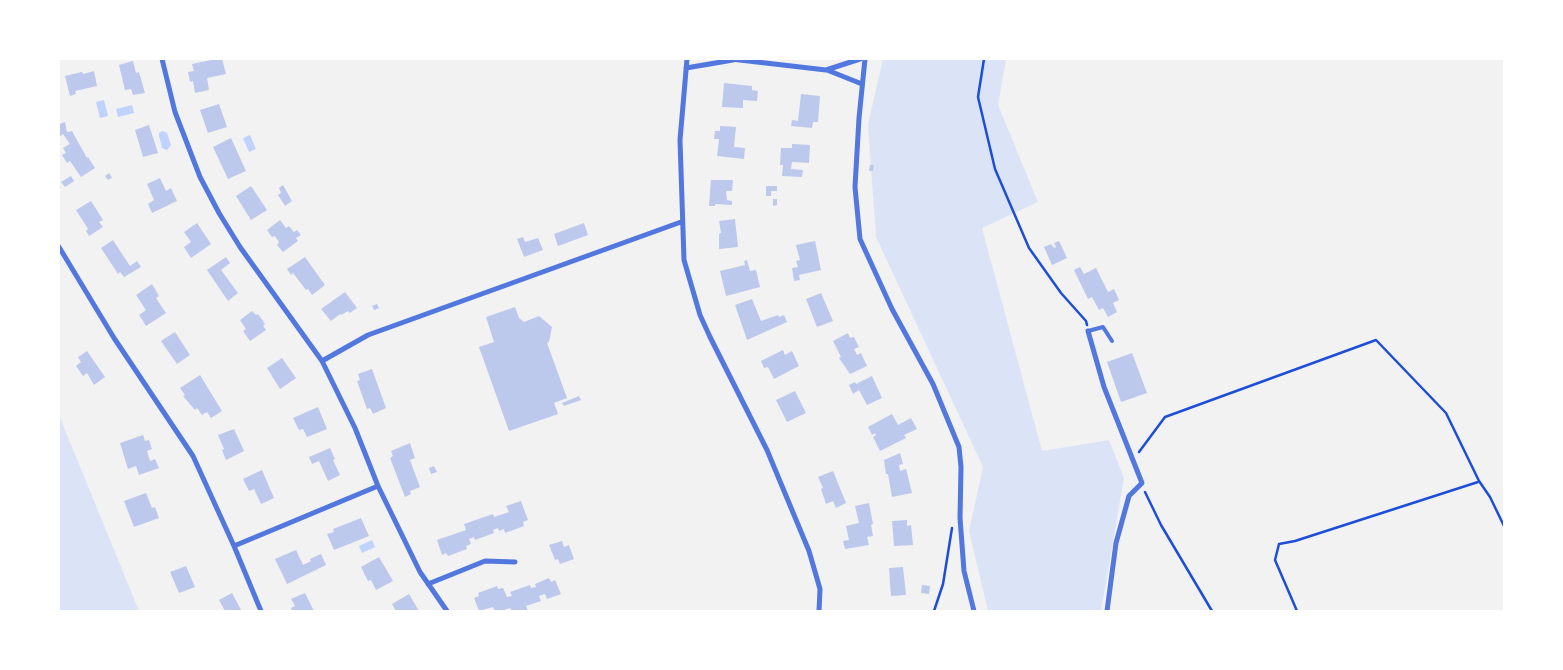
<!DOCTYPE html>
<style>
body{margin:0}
#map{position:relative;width:1563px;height:670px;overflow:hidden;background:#f2f2f2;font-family:"Fira Sans Condensed",sans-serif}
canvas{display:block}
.frame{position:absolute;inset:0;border:60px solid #fff;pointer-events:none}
</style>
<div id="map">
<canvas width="1563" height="670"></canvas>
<div class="frame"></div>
</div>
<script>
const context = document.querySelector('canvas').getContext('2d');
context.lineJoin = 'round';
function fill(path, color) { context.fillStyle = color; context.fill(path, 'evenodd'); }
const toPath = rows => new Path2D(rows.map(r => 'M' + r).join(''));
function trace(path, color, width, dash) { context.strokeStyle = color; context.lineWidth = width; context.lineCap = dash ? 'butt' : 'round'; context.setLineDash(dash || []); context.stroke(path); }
fill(toPath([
 [883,59,1006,59,998,105,1038,202,982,228,1042,451,1109,440,1124,478,1101,611,988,611,969,531,983,467,876,237,868,124],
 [59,415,139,611,59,611]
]), '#dbe4f7');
fill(toPath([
 [104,100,108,116,100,118,96,102],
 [132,105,134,113,118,117,116,109],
 [162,131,167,133,171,145,167,150,162,148,159,136,159,133],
 [250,135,256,149,249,152,243,138],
 [372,540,375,547,362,553,359,546]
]), '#bfd3fe');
fill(toPath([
 [216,59,222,59,226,74,207,78,209,90,195,93,193,81,190,82,188,72,194,71,192,64],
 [133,61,136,73,139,72,145,93,133,95,131,89,125,90,119,65],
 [94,71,97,86,75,91,76,94,70,96,65,76,82,72,83,74],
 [724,83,752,86,752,90,758,91,757,101,743,100,743,108,722,107],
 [801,94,820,96,818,122,813,122,812,128,791,126,792,120,798,121],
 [219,104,227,127,208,133,200,110],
 [65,122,67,132,72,131,87,158,88,157,95,168,81,177,70,161,67,163,62,155,66,153,63,148,70,144,63,134,59,137,59,124],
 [149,125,158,153,143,157,135,130],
 [720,126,736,127,734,147,745,148,744,159,717,156,719,139,714,139,715,131,720,131],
 [231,138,246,171,228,179,213,147],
 [792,144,810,145,809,163,792,162,791,169,803,170,802,177,782,176,783,165,780,165,781,148,792,148],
 [870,165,874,165,873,171,869,171],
 [109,173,112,178,108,180,105,176],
 [71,176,74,181,65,187,61,182],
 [160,178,166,191,171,188,177,201,152,213,148,204,154,200,147,184],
 [711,180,733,180,732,191,726,191,727,200,732,201,732,205,715,204,715,206,709,206],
 [283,185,292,201,285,206,278,195,281,193,279,188],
 [251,186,267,210,251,220,236,196],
 [766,186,777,186,777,191,771,191,771,196,766,196],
 [773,199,777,199,777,205,773,206],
 [91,201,103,220,99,222,103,227,89,236,86,231,88,229,76,210],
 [735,219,738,247,719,249,719,234,721,233,719,221],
 [280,220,286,228,289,226,294,232,297,230,301,235,296,238,298,241,283,252,277,245,279,242,275,236,272,237,267,230],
 [197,223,211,244,191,258,184,247,191,242,184,232],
 [584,223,588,235,558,246,554,234],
 [523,237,525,242,538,238,543,250,524,257,517,239],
 [113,240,130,266,137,261,141,267,124,277,120,272,118,274,101,248],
 [815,241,821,270,799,275,800,280,794,281,792,268,798,267,796,261,800,260,796,245],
 [1059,241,1067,258,1052,265,1044,247,1051,244,1054,248,1056,247,1054,243],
 [226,257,230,263,221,270,238,293,228,301,207,270],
 [305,257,325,285,312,295,308,289,306,290,293,273,291,275,287,269],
 [747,260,750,271,756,270,760,287,726,296,720,271,745,265,744,261],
 [1080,267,1084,274,1096,268,1108,292,1114,289,1119,300,1113,303,1117,312,1108,317,1103,308,1099,310,1092,297,1088,299,1074,270],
 [152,284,159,296,156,298,166,313,146,326,139,315,146,310,136,295],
 [345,292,357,308,350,313,348,311,341,315,340,314,331,321,321,309],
 [821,293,833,321,817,327,806,299],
 [752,299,761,321,778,315,779,317,784,315,787,322,747,340,735,305],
 [377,304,379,308,374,310,372,306],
 [515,307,519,318,524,322,539,316,552,327,549,342,547,343,567,398,554,403,558,414,509,431,479,347,494,342,486,317],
 [252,311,256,315,258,314,265,324,263,326,266,330,250,341,243,331,246,329,240,320],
 [175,332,190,355,177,364,161,341],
 [848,333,850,338,854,337,859,347,854,349,857,355,861,353,867,366,850,374,839,358,841,357,833,341],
 [783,350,785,355,792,351,799,366,774,379,768,367,764,368,761,361],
 [87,351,105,377,94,385,87,373,83,376,76,366,81,362,78,357],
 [1132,353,1147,393,1121,402,1107,362],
 [282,358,296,378,280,389,267,368],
 [372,369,386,408,373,414,370,408,367,409,357,381,360,380,358,374],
 [200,375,222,411,211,418,207,412,202,415,197,408,195,410,183,396,185,395,180,388],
 [872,376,882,398,867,405,859,390,853,394,849,385,855,382,856,384],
 [795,391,806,413,787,422,776,400],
 [579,396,581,400,564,406,562,403],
 [318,407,327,429,307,437,303,429,299,430,293,418],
 [892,414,898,425,911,418,917,429,904,435,906,438,880,451,873,437,876,435,875,433,872,435,868,427],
 [234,429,244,451,226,460,222,450,224,449,218,435],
 [143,435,145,441,149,440,152,449,147,451,150,461,155,459,159,468,139,475,136,466,128,469,120,443],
 [410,443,415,458,410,460,420,487,410,491,411,494,405,497,390,458,393,456,391,451],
 [330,448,335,459,333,460,340,475,328,481,319,461,312,464,309,457],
 [900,453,903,464,899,465,900,471,906,469,912,493,892,497,888,474,886,474,884,460],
 [434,466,437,472,431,474,429,468],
 [262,470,274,498,261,504,254,489,249,491,243,479],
 [833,471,846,503,836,508,833,501,826,504,821,489,823,488,818,477],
 [146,493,152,508,155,507,159,518,134,527,124,501],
 [521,501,528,520,523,522,524,526,505,533,504,529,499,531,498,528,493,530,494,533,475,540,474,537,469,539,471,544,466,546,467,549,448,556,446,553,442,555,437,540,466,530,464,524,493,514,494,517,509,512,506,506],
 [869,503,873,524,871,525,873,536,867,537,869,545,845,549,843,541,849,540,846,526,859,523,855,506],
 [361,518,369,536,334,550,327,534,334,532,333,529],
 [907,520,907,526,911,525,913,545,894,546,892,521],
 [562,541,564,547,569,545,574,559,560,564,558,559,555,560,549,545],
 [296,550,303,565,311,561,310,559,321,554,326,565,287,584,275,559],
 [379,557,393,581,376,590,371,580,368,581,361,567],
 [186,566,195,587,179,593,170,572],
 [903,567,906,595,891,596,889,568],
 [549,578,551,582,555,580,561,594,547,599,545,594,539,596,541,601,526,606,528,611,512,611,510,608,501,611,495,611,493,607,479,611,474,598,479,596,478,593,497,586,498,589,503,588,507,597,512,596,510,592,530,585,531,588,536,587,535,584],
 [922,585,930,586,929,594,921,593],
 [232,593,241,610,225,611,219,600],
 [305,593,314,611,292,611,291,608,295,606,291,599],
 [409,594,419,611,396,611,392,604]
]), '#bdc9ec');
trace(toPath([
 [984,59,978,97,995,169,1029,248,1061,293,1086,321,1087,325],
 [1139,452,1165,417,1376,340,1446,413,1479,481,1490,497,1504,526],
 [1145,492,1161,525,1212,611],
 [934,611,943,584,952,528],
 [1297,611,1275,560,1279,544,1295,541,1478,482]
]), '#1d4ed8', 2.5);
trace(toPath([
 [1088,331,1103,327,1112,341]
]), '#5277de', 4);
trace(toPath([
 [162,59,175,112,200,177,219,213,240,247,322,361,355,428,378,486,420,572,447,611],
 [687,59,680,140,684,260,700,315,710,337,767,450,809,551,820,589,819,611],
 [731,59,826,70,860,59],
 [865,59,859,118,855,187,860,239,892,309,933,384,959,447,961,467,960,518,964,571,974,611],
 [686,68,733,60],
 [827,70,862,84],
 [59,247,114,338,193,456,234,546,261,611],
 [1088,331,1104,387,1142,483,1129,496,1116,543,1107,611],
 [322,361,368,335,681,222],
 [234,546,378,486],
 [428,584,485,561,515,562]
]), '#5277de', 5);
</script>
